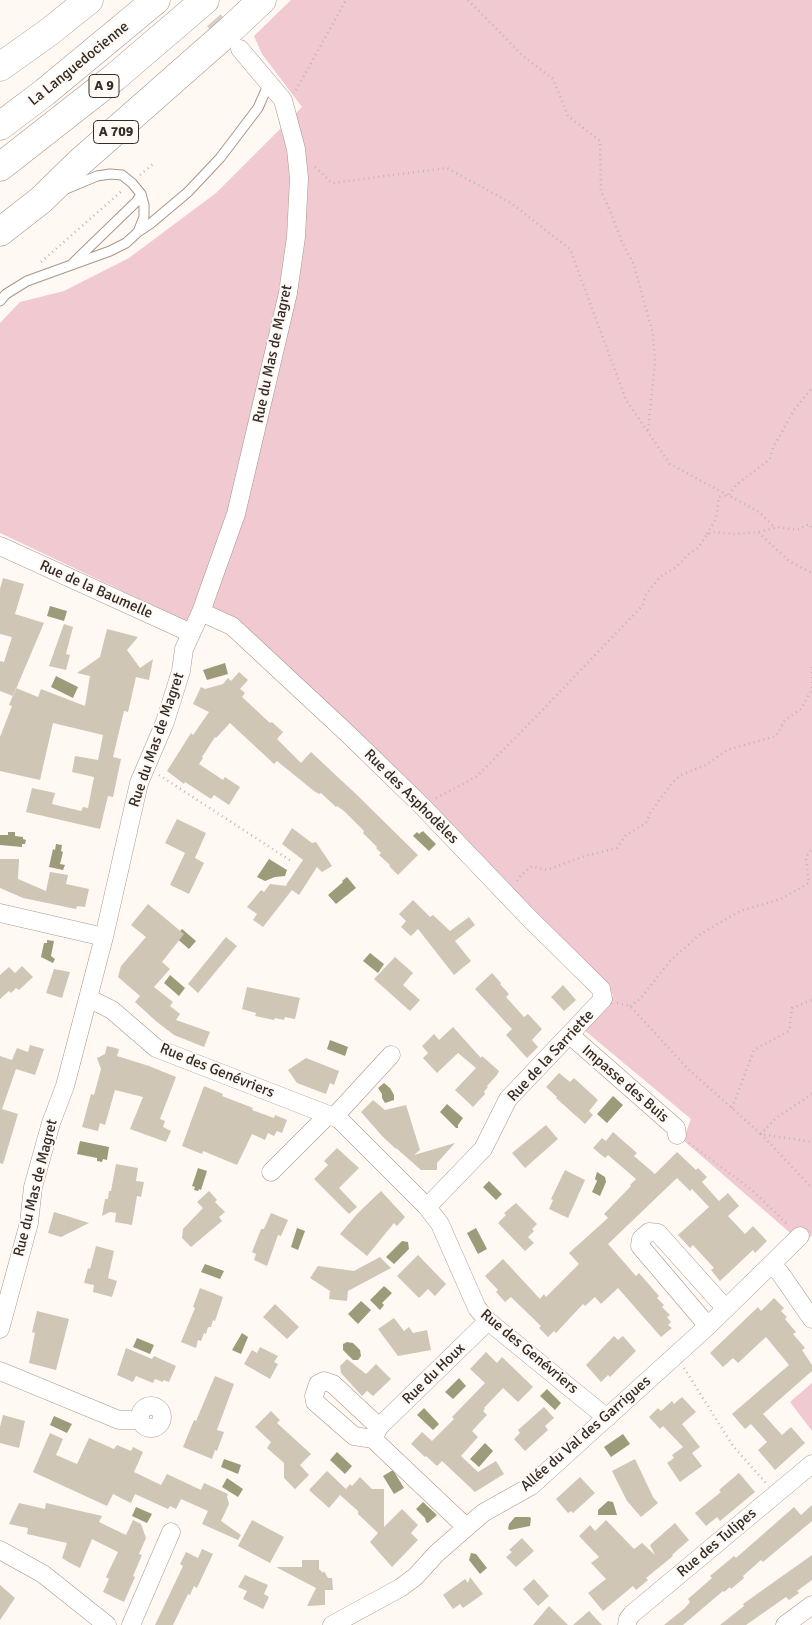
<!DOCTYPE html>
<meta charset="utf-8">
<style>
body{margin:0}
canvas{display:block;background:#fff8f3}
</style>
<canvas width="812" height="1625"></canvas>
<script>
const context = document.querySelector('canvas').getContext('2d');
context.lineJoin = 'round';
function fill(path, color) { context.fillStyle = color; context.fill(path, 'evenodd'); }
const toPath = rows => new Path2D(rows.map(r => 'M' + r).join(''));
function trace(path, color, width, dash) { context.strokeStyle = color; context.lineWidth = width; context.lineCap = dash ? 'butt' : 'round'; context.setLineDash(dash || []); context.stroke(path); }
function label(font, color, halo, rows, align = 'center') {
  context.font = font + ' Signika,sans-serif'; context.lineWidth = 4; context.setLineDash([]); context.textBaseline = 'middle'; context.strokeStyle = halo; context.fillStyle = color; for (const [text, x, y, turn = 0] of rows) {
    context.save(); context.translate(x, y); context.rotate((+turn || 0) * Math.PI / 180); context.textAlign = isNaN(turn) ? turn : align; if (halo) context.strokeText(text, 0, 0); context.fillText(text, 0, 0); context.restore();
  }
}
fill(toPath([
 [291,0,812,0,812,1235,802,1246,788,1231,683,1140,691,1119,583,1029,613,995,381,758,227,617,186,621,0,533,0,323,20,302,64,291,129,258,216,193,302,107,262,54,254,36],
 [812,1383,812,1431,790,1402]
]), '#f0cad0');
fill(toPath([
 [50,606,67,611,64,621,47,616],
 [225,663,228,674,207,680,203,670],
 [56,676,78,687,73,698,51,687],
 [423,831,436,844,429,851,413,836,417,832,419,834],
 [8,832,15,832,15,836,23,837,23,839,26,840,25,844,22,844,22,847,0,845,0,835,8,835],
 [56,844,62,845,61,851,63,852,60,864,65,865,63,870,49,867,53,849,55,850],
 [269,859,287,870,285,876,275,877,265,881,257,877],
 [347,877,356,888,336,904,328,895,343,882,342,881],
 [182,929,196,941,189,949,175,937],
 [47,940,54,941,51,956,55,959,53,963,41,957,44,943,47,943],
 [370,953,384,964,378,973,363,961],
 [170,975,185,988,179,996,164,983],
 [330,1040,348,1047,345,1056,327,1049],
 [384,1083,390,1088,394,1095,394,1100,385,1103,382,1098,382,1094,378,1088],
 [613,1096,623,1105,607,1123,597,1114],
 [447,1104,463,1118,458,1125,458,1128,456,1128,440,1112],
 [80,1141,109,1147,107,1160,103,1159,102,1162,97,1161,97,1158,77,1154],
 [198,1168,207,1171,201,1190,199,1189,198,1191,194,1190,195,1187,192,1186],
 [597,1172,605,1177,606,1182,600,1196,592,1192,597,1181,595,1179],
 [489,1181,502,1194,496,1200,483,1187],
 [297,1228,305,1231,298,1250,291,1247],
 [476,1228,487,1249,478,1254,467,1233],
 [402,1241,408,1242,409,1249,394,1264,386,1257],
 [205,1264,224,1271,220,1279,201,1272],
 [384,1286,392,1293,382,1303,384,1305,380,1310,370,1300],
 [361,1301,371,1310,358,1324,348,1314],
 [242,1333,248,1337,241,1354,232,1350],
 [137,1338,154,1345,150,1354,133,1347],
 [347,1342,353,1343,360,1350,361,1356,358,1360,353,1360,343,1350,343,1344],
 [459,1378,466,1386,453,1399,445,1392],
 [547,1389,561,1403,555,1410,540,1396],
 [424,1408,439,1424,433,1430,417,1415],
 [54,1416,72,1424,67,1433,50,1425],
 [623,1434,630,1444,611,1457,604,1447],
 [485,1443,493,1451,479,1467,470,1459],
 [337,1452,352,1466,345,1474,330,1460],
 [224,1459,241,1465,238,1474,221,1467],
 [393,1470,404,1488,394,1494,383,1476],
 [227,1478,243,1489,238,1497,222,1487],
 [608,1501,613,1502,617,1515,598,1515,598,1510],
 [423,1502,437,1515,428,1523,426,1522,425,1518,416,1509],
 [136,1507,152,1514,147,1523,132,1516],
 [515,1517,529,1517,531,1518,530,1526,510,1530,508,1529,509,1524],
 [471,1553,476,1554,487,1568,480,1574,469,1560]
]), '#9d9b7a');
fill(toPath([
 [3,578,24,584,15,614,44,623,13,696,0,691,0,661,4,662,12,637,0,634,0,589],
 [64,624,73,627,66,654,70,655,66,670,49,666],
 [107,629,138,637,127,650,140,668,153,659,149,680,136,677,128,712,124,711,113,757,121,759,113,797,108,796,100,829,26,812,32,788,55,793,52,804,81,811,83,807,88,808,94,777,72,772,75,756,98,760,103,735,53,723,40,780,0,771,0,737,12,706,9,705,16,688,38,697,41,689,85,706,90,676,77,673,100,657],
 [239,672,248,680,240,689,245,693,242,697,270,723,272,722,283,732,277,739,301,763,311,752,357,795,418,855,398,875,389,866,390,865,379,855,381,853,376,848,377,847,363,833,364,831,344,811,337,806,336,807,321,793,319,794,314,791,277,761,274,764,230,723,216,738,215,737,202,757,203,758,199,764,223,780,225,777,240,787,229,805,214,795,211,799,185,782,184,784,167,771,191,733,193,735,209,712,193,704,201,687,205,689,223,684,228,678,231,681],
 [177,819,206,833,195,858,204,863,189,894,170,885,185,853,165,843],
 [292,828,312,843,316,842,332,866,322,872,317,867,299,895,292,890,263,927,253,920,257,914,247,907,261,890,264,892,270,884,287,886,286,885,303,860,282,844],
 [0,859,19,859,18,879,46,891,50,872,68,875,66,884,89,889,85,907,77,906,76,909,23,898,0,888],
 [413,900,430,917,433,915,450,931,469,917,475,925,455,941,471,961,454,975,418,929,411,936,401,927,406,921,399,914],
 [148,904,184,934,162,962,170,969,154,987,173,1002,170,1006,180,1014,176,1020,210,1032,204,1047,174,1035,157,1022,135,1002,140,996,118,977,121,966,146,937,131,925],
 [226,937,237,946,198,993,188,984],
 [395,957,413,973,403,985,420,1000,410,1011,374,979],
 [22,966,33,977,19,990,16,988,11,993,9,991,0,999,0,975,9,967,15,973],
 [54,969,70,972,62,998,46,993],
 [492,973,501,983,500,984,509,994,506,997,524,1017,528,1014,542,1029,532,1040,538,1047,527,1058,506,1035,512,1029,475,989],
 [563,985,576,1000,564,1011,551,997],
 [247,987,300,998,295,1019,285,1017,284,1020,275,1018,274,1020,255,1016,256,1013,242,1009],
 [453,1027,481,1058,482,1056,499,1071,497,1075,487,1086,488,1087,484,1092,485,1094,473,1107,455,1090,476,1068,458,1053,437,1073,423,1058,428,1053,422,1046,434,1034,439,1040],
 [30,1045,44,1049,35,1075,16,1069,2,1109,18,1114,3,1164,0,1163,0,1056,12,1060,17,1048,28,1052],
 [107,1046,119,1049,117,1056,149,1066,176,1077,160,1119,165,1121,163,1127,171,1131,166,1142,130,1129,143,1097,115,1090,105,1125,100,1123,98,1131,82,1127,91,1094,94,1095,101,1069,97,1058,105,1054],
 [306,1058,339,1071,334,1085,330,1083,326,1094,297,1083,288,1070],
 [559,1073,570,1082,574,1078,598,1100,589,1111,593,1115,585,1124,556,1098,557,1097,546,1087],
 [204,1086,223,1094,222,1096,253,1108,252,1110,274,1118,275,1115,287,1120,282,1133,277,1131,274,1136,268,1133,265,1140,252,1134,237,1165,203,1151,202,1154,182,1146],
 [373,1100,385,1110,406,1105,420,1150,414,1155,455,1143,437,1163,437,1170,421,1170,396,1148,396,1149,383,1137,361,1112],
 [546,1125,558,1139,525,1168,512,1153],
 [613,1132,637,1153,634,1156,655,1174,677,1152,696,1170,698,1168,707,1177,702,1182,719,1201,728,1193,739,1206,728,1216,745,1234,753,1226,767,1241,755,1253,753,1250,720,1281,711,1270,714,1268,693,1245,690,1248,678,1235,709,1207,692,1189,690,1191,677,1178,608,1244,636,1276,639,1273,659,1296,657,1298,664,1305,662,1307,670,1315,667,1317,671,1322,668,1325,672,1328,661,1337,618,1288,601,1304,595,1297,585,1306,583,1304,556,1333,554,1331,548,1337,539,1328,541,1326,511,1297,505,1302,496,1292,498,1290,485,1276,503,1259,540,1299,544,1294,546,1297,579,1264,569,1253,608,1218,604,1214,631,1186,630,1185,636,1179,608,1155,605,1158,593,1148,602,1138,606,1141],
 [337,1148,359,1168,339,1188,357,1207,349,1214,314,1179,328,1165,324,1161],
 [116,1164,138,1168,136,1181,144,1182,141,1197,137,1196,132,1225,115,1222,116,1213,110,1212,102,1216,105,1199,108,1199,109,1191,111,1191],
 [565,1170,585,1180,568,1218,549,1209,553,1200,551,1199],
 [209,1191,217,1200,215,1202,225,1212,219,1217,222,1221,191,1247,182,1238,183,1229,203,1208,197,1202],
 [381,1191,405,1217,397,1226,394,1223,367,1256,340,1234,358,1213],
 [516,1203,537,1224,532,1229,534,1231,528,1237,534,1243,525,1251,498,1223,506,1215,504,1213],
 [54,1212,89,1223,61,1237,48,1233],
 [271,1213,288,1220,281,1236,278,1235,267,1266,254,1260,256,1254,252,1252,261,1229,264,1229],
 [96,1246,114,1251,108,1278,117,1281,112,1297,93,1292,94,1285,84,1283,88,1268,90,1269],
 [418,1255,446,1284,435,1296,428,1289,419,1298,397,1276],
 [380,1257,391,1268,348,1291,347,1301,329,1299,330,1291,310,1278,318,1266,354,1271],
 [200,1288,223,1297,215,1321,213,1320,211,1327,208,1327,206,1334,204,1333,201,1341,198,1340,196,1348,181,1342,195,1308,193,1307],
 [774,1298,784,1308,781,1311,787,1317,785,1319,796,1332,793,1334,805,1348,802,1350,812,1365,812,1371,763,1414,782,1435,791,1427,805,1443,775,1470,758,1450,767,1442,751,1424,745,1429,732,1414,789,1365,766,1337,738,1363,733,1358,723,1367,710,1353,758,1307,761,1311],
 [275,1304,299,1327,287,1339,263,1317],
 [37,1311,69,1319,56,1370,29,1363,35,1333,32,1332],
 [394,1318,404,1331,409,1327,413,1333,427,1330,431,1350,398,1356,378,1329],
 [614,1336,618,1340,623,1336,636,1351,610,1377,608,1375,601,1382,586,1365],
 [260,1347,278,1356,274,1362,278,1364,270,1379,244,1364,252,1350,257,1353],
 [126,1348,152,1359,154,1356,176,1366,169,1382,163,1380,163,1382,155,1379,153,1383,136,1376,133,1382,117,1375],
 [486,1352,497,1363,502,1357,533,1387,518,1402,503,1388,484,1408,485,1409,483,1411,487,1415,472,1431,478,1437,461,1456,478,1472,496,1461,504,1474,475,1492,442,1461,437,1466,426,1456,425,1457,411,1444,422,1432,432,1441,454,1419,452,1417,485,1383,470,1369],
 [347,1359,366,1374,376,1364,391,1379,373,1396,367,1391,362,1396,341,1373,340,1366],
 [215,1376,234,1384,217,1430,224,1432,217,1451,215,1450,212,1459,183,1447,194,1420,196,1421],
 [682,1397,696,1412,682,1424,700,1447,692,1453,702,1466,680,1482,667,1463,674,1458,672,1455,683,1447,663,1426,660,1429,649,1417,658,1408,661,1411,672,1401,674,1404],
 [544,1407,554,1418,545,1426,548,1430,525,1451,514,1439,520,1433,518,1430],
 [271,1411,280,1420,277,1423,311,1454,300,1465,309,1475,295,1489,284,1478,284,1463,267,1448,271,1442,255,1427],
 [3,1415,25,1421,19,1448,0,1443,0,1427],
 [50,1433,63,1439,56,1455,77,1464,89,1438,114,1449,117,1445,131,1451,133,1447,143,1452,134,1472,161,1485,167,1474,201,1490,204,1483,228,1494,227,1497,229,1504,221,1521,241,1535,238,1540,202,1524,208,1511,181,1499,176,1509,170,1506,168,1509,135,1494,131,1503,113,1494,107,1506,33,1472],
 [635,1459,653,1497,658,1503,641,1517,627,1501,612,1471],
 [327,1471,346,1489,350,1484,352,1486,360,1477,372,1489,384,1489,384,1527,402,1509,418,1525,411,1533,418,1540,392,1567,370,1542,378,1533,358,1514,358,1511,340,1495,329,1508,309,1490],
 [739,1473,755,1492,720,1521,717,1517,706,1526,695,1513,721,1492,719,1490],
 [580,1477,595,1493,573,1513,571,1511,568,1513,556,1499],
 [19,1503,45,1509,46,1503,102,1516,99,1522,126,1535,133,1520,141,1524,146,1538,139,1554,142,1555,133,1576,135,1577,124,1602,103,1592,109,1579,106,1577,118,1552,92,1539,80,1568,70,1563,62,1558,67,1543,27,1534,28,1528,9,1524],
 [812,1505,812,1521,763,1562,761,1560,743,1576,744,1578,731,1589,730,1587,724,1592,723,1591,683,1625,664,1625,684,1609,690,1602,688,1599,712,1578,710,1576,734,1556,736,1558,794,1507,801,1515],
 [252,1520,284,1537,270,1563,238,1546],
 [606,1520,634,1549,642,1543,655,1555,650,1545,675,1523,689,1540,672,1555,673,1556,646,1578,648,1580,636,1590,633,1586,603,1611,588,1593,606,1579,591,1563,599,1557,579,1536,590,1525,595,1531],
 [522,1538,534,1551,516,1567,506,1557,512,1552,509,1550],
 [202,1549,213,1554,197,1588,194,1586,190,1595,188,1594,173,1625,155,1625,183,1566,180,1564,186,1552,198,1558],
 [812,1555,812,1580,797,1591,799,1593,789,1600,786,1597,746,1625,720,1625,744,1606,743,1604],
 [302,1560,319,1560,319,1569,323,1573,324,1571,328,1578,332,1578,333,1590,325,1590,325,1605,307,1606,316,1588,276,1567,302,1567],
 [245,1575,268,1585,264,1594,269,1597,263,1609,243,1599,247,1591,238,1587],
 [470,1577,483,1594,463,1608,460,1604,453,1609,443,1595,465,1579,468,1583],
 [534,1579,549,1596,538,1606,523,1589],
 [0,1585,15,1598,0,1620],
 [549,1606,568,1625,533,1625],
 [589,1611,602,1625,573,1625]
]), '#d0c6b6');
trace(toPath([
 [196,0,232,41]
]), '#d6cfca', 18, [18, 9]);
const lane = toPath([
 [138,232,150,224,188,192,220,158,258,108,269,83],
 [73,263,137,201,141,194],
 [0,301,6,294,27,281,110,251,126,243,138,232,144,217,144,205,141,194,132,183,122,175,110,174,97,176,66,189]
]);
const street = toPath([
 [0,546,191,633],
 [201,612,232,626,349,735,422,806,529,918,601,989,603,999,508,1099,483,1149,427,1207],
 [0,913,104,937],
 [88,998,112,1010,156,1048,339,1119,427,1207,440,1224,477,1308,488,1321,607,1418],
 [570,1035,676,1128,677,1135],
 [334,1117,391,1055],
 [271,1172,328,1115],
 [772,1264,780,1273,812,1319],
 [708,1326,640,1246,641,1239,649,1232,658,1233,726,1309],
 [0,1329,29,1223,33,1187,51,1123,65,1086,104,937,139,783,165,722,181,671,184,649,201,612,236,514,288,293,296,237,299,178,296,149,283,100,240,49],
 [0,1371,119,1420,140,1420],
 '140 1417a11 11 0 1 1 22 0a11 11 0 1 1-22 0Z',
 [379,1427,333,1384,324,1381,318,1384,314,1396,315,1402,354,1436,373,1439,466,1527],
 [374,1437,379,1427,488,1321],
 [0,1550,43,1574,107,1625],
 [131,1625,171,1532],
 [332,1625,400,1588,415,1577,437,1553,483,1513,531,1486,708,1326,800,1236],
 [627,1625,628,1619,632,1614,812,1464],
 [785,1625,812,1605]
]);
const highway = toPath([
 [0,67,49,32,89,0],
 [0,126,45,92,156,0],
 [0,167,115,77,205,0],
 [0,232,41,200,80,162,230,30,262,0]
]);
trace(lane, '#a8978c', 11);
trace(street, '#a8978c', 19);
trace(highway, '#a8978c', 29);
trace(toPath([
 [468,0,523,56,553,79,568,116,600,141,601,191,611,213,622,242,634,265,653,334,655,363,648,430],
 [296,90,346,0],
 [315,167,332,183,447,168,511,203,570,249,626,400,670,464,759,512,775,528],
 [140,175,153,164],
 [41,262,123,190],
 [759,532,778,527,797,530,809,524,812,529],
 [707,534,716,518,719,497,729,495,736,485,770,459,773,448,794,410,812,388],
 [812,667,812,688],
 [159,775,291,861],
 [436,798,476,777,529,724,643,605,646,594,660,577,676,567,689,554,698,548,707,534,715,532,734,534,758,532,789,561,812,573],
 [517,881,521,875,532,866,547,870,585,856,617,848,626,835,646,823,650,813,671,784,681,775,706,765,727,750,776,736,785,720,801,709,812,689],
 [617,1003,630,1006,688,1069,761,1134,812,1142],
 [630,1006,640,999,671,960,699,935,740,911,781,899,809,883,806,858,812,848],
 [812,1094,776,1118,761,1134,812,1188],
 [732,1108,754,1050,789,1031,792,1008,812,1000],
 [689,1143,753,1191,788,1225],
 [684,1368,733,1446,766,1483]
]), '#beb7b2', 2.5, [1, 4]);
trace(lane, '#fff', 9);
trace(street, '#fff', 18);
trace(highway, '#fff', 28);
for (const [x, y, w] of [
 [104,86,30],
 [116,132,45]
]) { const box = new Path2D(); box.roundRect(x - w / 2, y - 11.5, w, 23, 4); context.fillStyle = '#fff8f3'; context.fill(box); trace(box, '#332c27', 1); }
label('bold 14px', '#332c27', null, [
 ["A 9",104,86],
 ["A 709",116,132]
]);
label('15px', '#332c27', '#fff8f3', [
 ["La Languedocienne",79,64,-39],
 ["Rue du Mas de Magret",273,354,-78],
 ["Rue de la Baumelle",96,590,24],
 ["Rue du Mas de Magret",157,740,-71],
 ["Rue des Asphodèles",411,797,45],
 ["Rue de la Sarriette",551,1056,-47],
 ["Rue des Genévriers",217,1071,22],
 ["Impasse des Buis",625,1084,41],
 ["Rue du Mas de Magret",36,1188,-76],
 ["Rue des Genévriers",529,1352,40],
 ["Rue du Houx",434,1374,-44],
 ["Allée du Val des Garrigues",586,1434,-41],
 ["Rue des Tulipes",717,1543,-40]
]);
</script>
